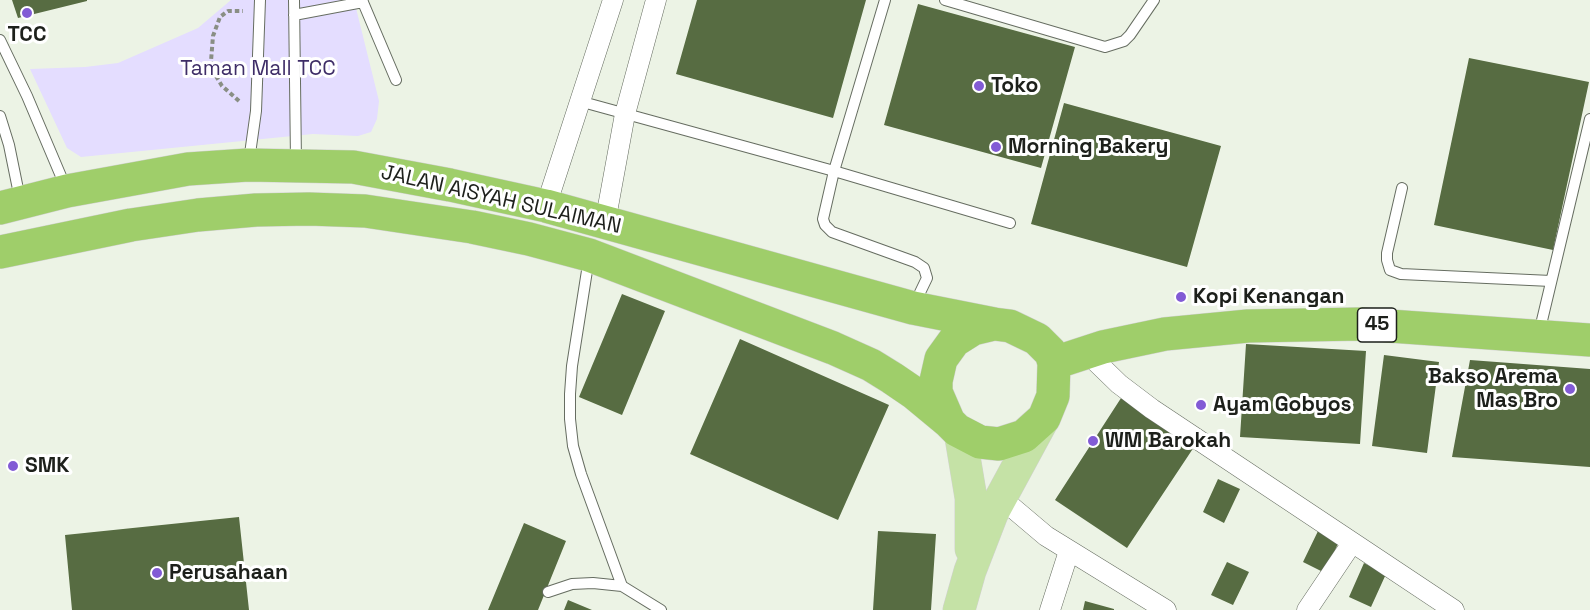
<!DOCTYPE html>
<style>
body{margin:0}
canvas{display:block;background:#ecf3e5}
</style>
<canvas width="1590" height="610"></canvas>
<script>
const context = document.querySelector('canvas').getContext('2d');
context.lineJoin = 'round';
function fill(path, color) { context.fillStyle = color; context.fill(path, 'evenodd'); }
const toPath = rows => new Path2D(rows.map(r => 'M' + r).join(''));
function trace(path, color, width, dash) { context.strokeStyle = color; context.lineWidth = width; context.lineCap = dash ? 'butt' : 'round'; context.setLineDash(dash || []); context.stroke(path); }
function label(font, color, halo, rows, align = 'center') {
  context.font = font + ' "Space Grotesk",sans-serif'; context.lineWidth = 6; context.setLineDash([]); context.textBaseline = 'middle'; context.strokeStyle = halo; context.fillStyle = color; for (const [text, x, y, turn = 0] of rows) {
    context.save(); context.translate(x, y); context.rotate((+turn || 0) * Math.PI / 180); context.textAlign = isNaN(turn) ? turn : align; if (halo) context.strokeText(text, 0, 0); context.fillText(text, 0, 0); context.restore();
  }
}
fill(toPath([
 [231,0,354,0,379,101,377,119,371,132,358,136,313,134,81,157,67,148,30,69,85,67,118,63,198,28]
]), '#e4ddff');
fill(toPath([
 [12,0,87,0,87,1,18,18],
 [697,0,866,0,833,118,676,74],
 [918,4,1075,47,1041,168,884,125],
 [1469,58,1589,82,1553,250,1434,225],
 [1064,103,1221,146,1187,267,1031,224],
 [622,294,665,311,622,415,579,397],
 [740,339,889,405,838,520,690,454],
 [1246,344,1366,351,1360,444,1240,437],
 [1384,355,1439,362,1427,453,1372,446],
 [1470,360,1590,369,1590,467,1452,457],
 [1123,395,1196,444,1127,548,1055,500],
 [1218,479,1240,489,1224,523,1203,512],
 [239,517,249,610,72,610,65,535],
 [524,523,566,541,538,610,488,610],
 [1319,529,1340,539,1325,573,1303,562],
 [878,531,936,534,931,610,873,610],
 [1227,562,1249,572,1233,605,1211,595],
 [1364,563,1386,574,1371,607,1349,597],
 [568,600,592,610,564,610],
 [1085,601,1114,609,1114,610,1083,610]
]), '#576c42');
const lane = toPath([
 [294,0,296,161],
 [362,0,396,80],
 [885,0,834,171,823,219,825,225,832,232,915,262,924,268,927,278,914,305],
 [945,0,1105,47,1124,41,1130,35,1154,0],
 [294,15,363,2],
 [0,40,27,96,66,188],
 [579,101,834,171,1010,223],
 [0,116,9,145,20,199],
 [249,161,256,111,260,0],
 [1402,188,1387,253,1387,260,1390,270,1401,274,1551,281],
 [589,258,572,366,570,394,570,419,573,446,581,474,622,586],
 [1539,333,1590,119],
 [548,592,572,584,593,583,622,586,661,610]
]);
const street = toPath([
 [546,206,613,0],
 [605,223,625,114,656,0],
 [1086,352,1119,384,1152,409,1454,610],
 [1001,498,1046,536,1166,610],
 [1050,610,1069,551],
 [1307,610,1352,543]
]);
const primary = toPath([
 [960,432,971,498,971,549],
 [959,610,970,571,992,514,1044,418]
]);
const highway = toPath([
 [0,208,67,191,188,169,248,165,353,167,450,185,546,206,913,308,994,324],
 [0,252,131,225,198,215,256,210,309,209,365,211,472,227,529,239,589,255,833,348,871,365,892,378,914,393,949,422],
 [994,324,1010,326,1037,339,1051,353,1054,363,1053,396,1044,418,1024,436,999,444,980,442,957,430,949,422,936,392,936,381,941,359,954,341,973,329,994,324],
 [1054,363,1103,347,1165,334,1248,326,1361,324,1590,340]
]);
trace(lane, '#666d61', 12);
trace(street, '#666d61', 21);
trace(primary, '#d2d2d1', 33);
trace(highway, '#d2d2d1', 34);
trace(toPath([
 [239,101,222,86,213,71,211,61,213,36,220,17,228,11,243,11]
]), '#898e84', 4, [4.5, 3]);
trace(lane, '#fff', 10);
trace(street, '#fff', 20);
trace(primary, '#c5e2a6', 32);
trace(highway, '#9fce6a', 33);
for (const [x, y, r, color] of [
 [27,13,6,"#825bd5"],
 [979,86,6,"#825bd5"],
 [996,147,6,"#825bd5"],
 [1181,297,6,"#825bd5"],
 [1570,389,6,"#825bd5"],
 [1201,405,6,"#825bd5"],
 [1093,441,6,"#825bd5"],
 [13,466,6,"#825bd5"],
 [157,573,6,"#825bd5"]
]) { const dot = new Path2D(); dot.arc(x, y, r, 0, 2 * Math.PI); context.fillStyle = color; context.fill(dot); trace(dot, '#fff', 2); }
for (const [x, y, w] of [
 [1377,325,39]
]) { const box = new Path2D(); box.roundRect(x - w / 2, y - 17, w, 34, 4.5); context.fillStyle = '#fff'; context.fill(box); trace(box, '#1d201b', 1.5); }
label('bold 20px', '#1d201b', null, [
 ["45",1377,325]
]);
label('bold 21px', '#1d201b', '#fff', [
 ["TCC",27,35,"center"],
 ["Toko",991,86],
 ["Morning Bakery",1008,147],
 ["Kopi Kenangan",1193,297],
 ["Bakso Arema",1558,377,"right"],
 ["Mas Bro",1558,401,"right"],
 ["Ayam Gobyos",1213,405],
 ["WM Barokah",1105,441],
 ["SMK",25,466],
 ["Perusahaan",169,573]
], 'left');
label('21px', '#3e2d67', '#fff', [
 ["Taman Mall TCC",258,69]
]);
label('21px', '#1d201b', '#fff', [
 ["JALAN AISYAH SULAIMAN",501,200,13]
]);
</script>
